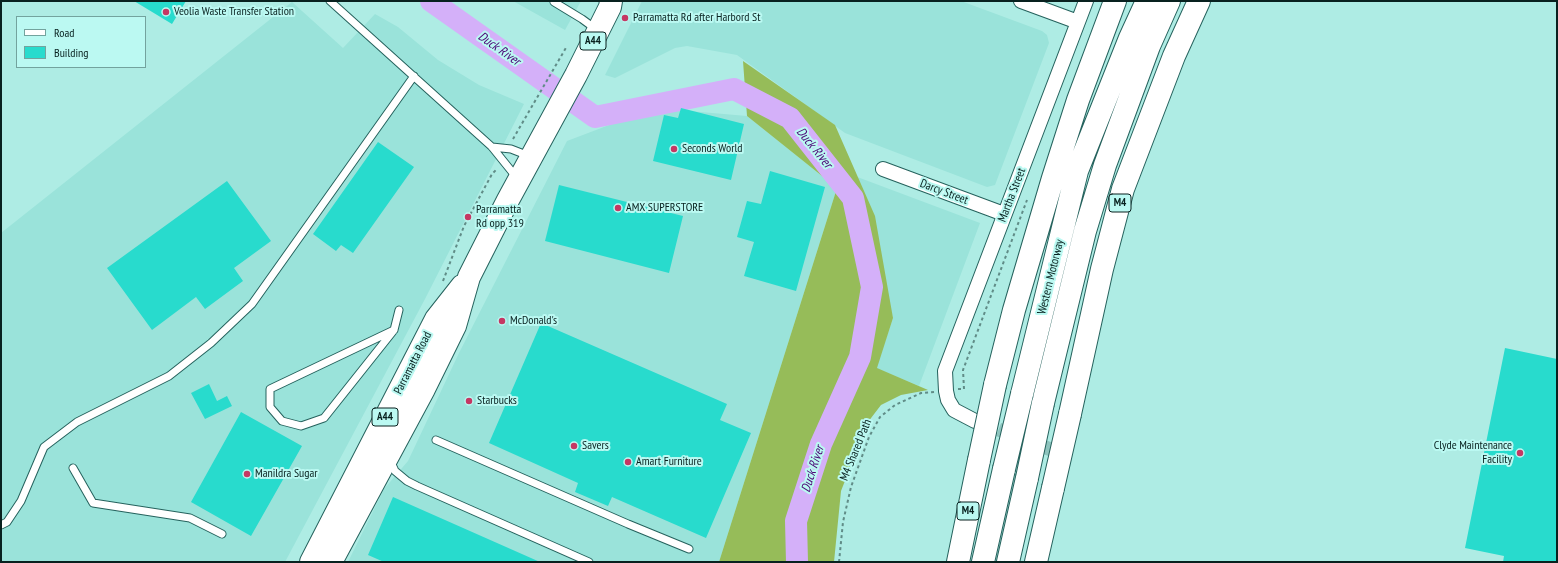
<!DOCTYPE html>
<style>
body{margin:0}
#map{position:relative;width:1558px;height:563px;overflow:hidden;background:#aeece4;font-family:"PT Sans Narrow",sans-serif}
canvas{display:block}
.frame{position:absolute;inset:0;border:2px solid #08211f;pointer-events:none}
.legend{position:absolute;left:16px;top:16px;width:130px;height:52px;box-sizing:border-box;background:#bbf9f2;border:1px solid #73a39e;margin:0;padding:5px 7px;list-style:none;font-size:12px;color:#08211f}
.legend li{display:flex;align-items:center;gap:8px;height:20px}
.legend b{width:20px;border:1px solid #73a39e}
</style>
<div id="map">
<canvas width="1558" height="563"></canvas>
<div class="frame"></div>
<ul class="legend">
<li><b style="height:5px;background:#fff"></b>Road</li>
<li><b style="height:11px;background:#28dbcd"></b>Building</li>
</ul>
</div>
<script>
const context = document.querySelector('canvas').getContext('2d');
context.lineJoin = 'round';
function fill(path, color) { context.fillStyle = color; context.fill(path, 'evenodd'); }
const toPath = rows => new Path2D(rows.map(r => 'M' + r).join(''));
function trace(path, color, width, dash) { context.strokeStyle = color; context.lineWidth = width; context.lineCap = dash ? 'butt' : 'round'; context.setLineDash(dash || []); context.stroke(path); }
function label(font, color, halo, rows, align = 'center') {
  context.font = font + ' "PT Sans Narrow",sans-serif'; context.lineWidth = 4; context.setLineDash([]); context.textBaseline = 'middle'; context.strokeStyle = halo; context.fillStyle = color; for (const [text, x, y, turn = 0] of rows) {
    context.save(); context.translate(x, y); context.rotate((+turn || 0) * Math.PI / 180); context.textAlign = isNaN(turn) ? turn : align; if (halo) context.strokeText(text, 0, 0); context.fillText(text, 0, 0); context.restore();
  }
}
fill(toPath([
 [513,1,581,1,565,30],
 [642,1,961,1,1042,31,1047,35,1049,43,995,185,987,187,845,133,737,55,687,46,675,48,615,78,605,75],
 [292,2,343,48,375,14,398,27,438,60,479,85,524,104,425,299,285,562,1,562,1,233],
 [654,108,747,116,837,188,719,562,348,562,384,489,408,461,459,353,567,141],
 [852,175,980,223,919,386,876,368,893,318]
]), '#9ae3da');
fill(toPath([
 [743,61,835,125,875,216,893,318,877,368,928,390,901,395,881,405,868,422,841,491,834,562,719,562,837,188,747,116]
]), '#96bc59');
trace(toPath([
 [431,1,595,117,734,89,790,118,853,198,872,287,860,357,821,444,796,521,797,562]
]), '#d4b0f9', 22);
fill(toPath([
 [134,1,186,1,172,24],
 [681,108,744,124,731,180,653,161,664,115,678,118],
 [378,142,414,167,353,253,341,245,336,251,313,234],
 [770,171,825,187,796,291,744,276,754,242,737,237,747,201,761,204],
 [227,181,271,241,234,268,243,281,205,309,196,297,152,330,107,268],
 [559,185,683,216,669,273,545,241],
 [541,323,727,404,720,420,751,433,706,538,612,497,608,506,575,492,578,483,489,443],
 [1505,348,1557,359,1557,562,1503,562,1504,556,1465,548],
 [209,384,217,401,227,396,232,406,205,419,191,393],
 [241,412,302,446,251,536,191,502],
 [393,497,540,562,384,562,368,555]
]), '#28dbcd');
trace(toPath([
 [979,422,1068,456]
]), '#8dc3bd', 14, [14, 7]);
const lane = toPath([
 [330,1,492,147,517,178],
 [554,2,582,19,597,30],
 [492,147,511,149,529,156],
 [394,330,270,389,270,407,282,421,301,426,324,418,394,330,399,310],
 [436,440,628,524,689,549],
 [390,460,395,471,407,481,417,486,589,562],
 [73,468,93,503,190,518,222,534],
 [1,525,7,522,21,501,44,447,77,422,169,376,211,343,252,304,414,76]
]);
const street = toPath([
 [1021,1,1078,22],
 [883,169,1004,214],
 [975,421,954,410,948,400,946,391,945,371,1086,1]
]);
const highway = toPath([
 [995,385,1014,310,1053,178,1078,100,1115,1],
 [1022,394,1077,171,1130,38,1147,1],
 [1043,403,1085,231,1105,165,1149,46,1169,1],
 [1070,414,1102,269,1123,189,1174,56,1199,1],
 [311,562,436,319,462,286],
 [331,562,424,389,455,326,469,277,508,200,576,75,610,7,611,1],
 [958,562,979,460],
 [983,562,1004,469],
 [1008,562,1027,478],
 [1036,562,1053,488]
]);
trace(lane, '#25625d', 9);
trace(street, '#25625d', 16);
trace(highway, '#25625d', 24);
trace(toPath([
 [513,139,567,46],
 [443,281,464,226,492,174,497,169],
 [958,389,964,389,963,370,1027,200],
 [839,562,843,522,851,487,869,437,880,417,895,405,921,393,934,392]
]), '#608c87', 2, [3, 3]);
trace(lane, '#fff', 7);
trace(street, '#fff', 14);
trace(highway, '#fff', 22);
const highwayBridge = toPath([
 [979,460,995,385],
 [1004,469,1022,394],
 [1027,478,1043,403],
 [1053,488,1070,414]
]);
trace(highwayBridge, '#25625d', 24, []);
trace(highwayBridge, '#fff', 22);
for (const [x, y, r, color] of [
 [166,12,4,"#c53763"],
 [625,18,4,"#c53763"],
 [674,149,4,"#c53763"],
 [618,208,4,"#c53763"],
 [468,217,4,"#c53763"],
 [502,321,4,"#c53763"],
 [469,401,4,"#c53763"],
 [574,446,4,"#c53763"],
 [1520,453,4,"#c53763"],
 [628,462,4,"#c53763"],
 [247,474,4,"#c53763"]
]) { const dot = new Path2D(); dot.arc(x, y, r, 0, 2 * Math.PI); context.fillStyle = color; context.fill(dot); trace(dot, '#bbf9f2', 1.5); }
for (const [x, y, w] of [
 [593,41,26],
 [1120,203,22],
 [385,417,26],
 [968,511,22]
]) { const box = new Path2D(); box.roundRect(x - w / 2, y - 9, w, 18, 3); context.fillStyle = '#bbf9f2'; context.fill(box); trace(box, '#08211f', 1); }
label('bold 11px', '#08211f', null, [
 ["A44",593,41],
 ["M4",1120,203],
 ["A44",385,417],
 ["M4",968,511]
]);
label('12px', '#08211f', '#bbf9f2', [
 ["Veolia Waste Transfer Station",174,12],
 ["Parramatta Rd after Harbord St",633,18],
 ["Seconds World",682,149],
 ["AMX SUPERSTORE",626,208],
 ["Parramatta",476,210],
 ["Rd opp 319",476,224],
 ["McDonald's",510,321],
 ["Starbucks",477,401],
 ["Savers",582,446],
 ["Clyde Maintenance",1512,446,"right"],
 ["Facility",1512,460,"right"],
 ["Amart Furniture",636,462],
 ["Manildra Sugar",255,474]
], 'left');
label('12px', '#08211f', '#bbf9f2', [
 ["Darcy Street",944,192,21],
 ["Martha Street",1012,195,-69],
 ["Western Motorway",1051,277,-76],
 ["Parramatta Road",413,363,-63],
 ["M4 Shared Path",856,450,-68]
]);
label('italic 13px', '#4c0676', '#bbf9f2', [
 ["Duck River",499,49,35],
 ["Duck River",814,148,51],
 ["Duck River",813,469,-72]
]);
</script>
